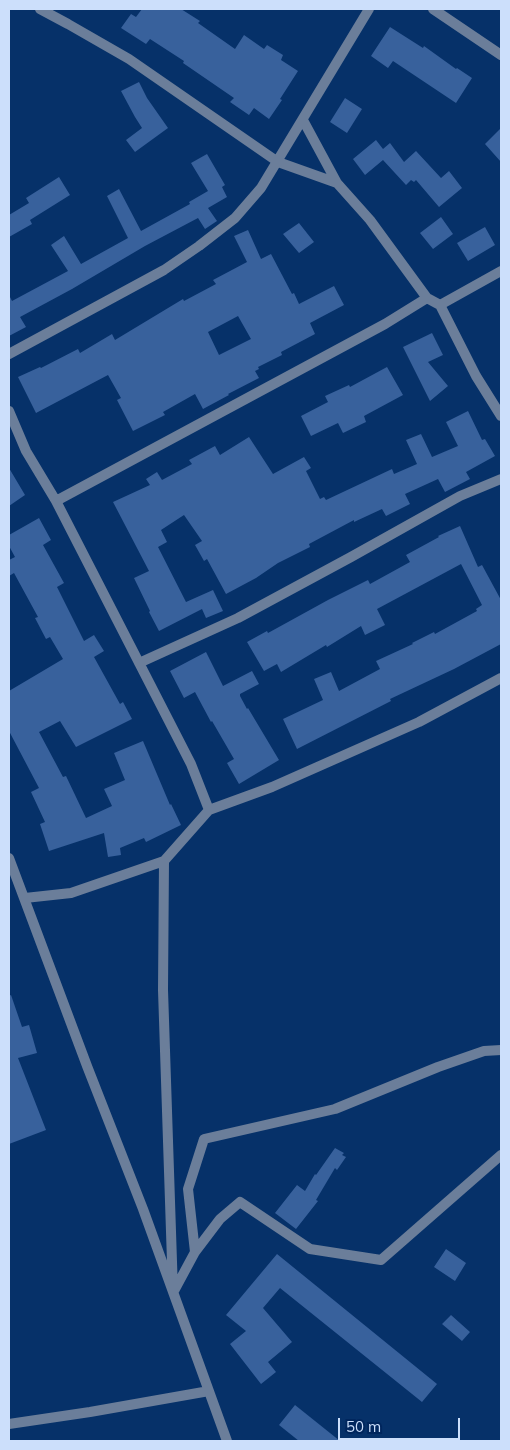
<!DOCTYPE html>
<style>
body{margin:0}
#map{position:relative;width:510px;height:1450px;overflow:hidden;background:#063169;font-family:Mulish,sans-serif}
canvas{display:block}
.frame{position:absolute;inset:0;border:10px solid #ccdffb;pointer-events:none}
.scale{position:absolute;left:338px;top:1418px;width:122px;height:22px;box-sizing:border-box;border:2px solid #ccdffb;border-top:0;padding-left:6px;font-size:15px;line-height:18px;white-space:nowrap;color:#ccdffb;-webkit-text-stroke:4px #00265d;paint-order:stroke}
</style>
<div id="map">
<canvas width="510" height="1450"></canvas>
<div class="frame"></div>
<div class="scale">50 m</div>
</div>
<script>
const context = document.querySelector('canvas').getContext('2d');
context.lineJoin = 'round';
function fill(path, color) { context.fillStyle = color; context.fill(path, 'evenodd'); }
const toPath = rows => new Path2D(rows.map(r => 'M' + r).join(''));
function trace(path, color, width, dash) { context.strokeStyle = color; context.lineWidth = width; context.lineCap = dash ? 'butt' : 'round'; context.setLineDash(dash || []); context.stroke(path); }
fill(toPath([
 [142,9,181,9,200,21,198,23,235,49,244,35,264,49,267,45,283,55,281,60,298,71,280,99,282,100,269,119,254,108,249,115,230,102,234,98,183,63,184,61,150,39,146,44,121,28,131,14,136,17],
 [390,27,423,48,424,46,456,69,457,68,472,78,456,103,393,61,388,68,371,56],
 [139,82,147,98,168,128,135,152,126,140,142,128,135,117,121,91],
 [345,98,362,109,347,133,330,122],
 [501,128,501,162,485,144],
 [376,140,383,149,390,143,404,162,416,151,441,178,449,171,462,188,439,207,416,180,414,182,411,180,406,185,383,160,365,175,353,159],
 [207,154,225,185,222,187,227,197,208,208,217,221,205,229,198,218,145,246,72,289,20,317,26,327,9,336,9,295,12,301,68,271,51,245,64,236,81,264,128,238,107,196,119,189,141,231,190,204,189,202,208,191,191,163],
 [59,177,70,195,30,220,32,224,9,237,9,215,29,203,26,198],
 [441,217,453,234,433,249,420,233],
 [299,223,314,242,299,253,283,234],
 [485,227,495,245,468,261,457,243],
 [248,230,261,259,271,254,292,294,294,293,299,304,334,286,344,305,310,323,315,334,281,352,282,355,258,367,259,369,255,371,259,378,228,394,229,395,203,409,195,394,163,412,165,415,133,431,117,400,121,398,108,375,36,413,18,377,40,367,41,368,78,349,80,353,112,334,115,340,183,299,184,301,216,284,213,280,247,262,234,236],
 [238,316,251,339,219,355,208,332],
 [432,333,443,355,428,362,448,386,430,401,403,347],
 [387,367,403,395,364,416,366,422,343,433,338,423,311,436,301,416,328,402,325,396,349,385,350,387],
 [468,411,482,440,485,439,495,456,466,472,470,479,445,492,438,479,405,494,410,504,386,516,382,509,354,522,354,520,309,544,310,547,278,563,256,578,226,594,207,559,204,561,195,545,202,541,184,515,161,530,167,542,158,547,186,602,213,590,223,611,206,618,202,609,159,631,149,612,150,611,134,578,149,571,113,502,150,485,146,479,157,472,162,480,192,464,189,460,215,446,220,455,249,437,273,474,304,457,311,468,306,471,320,499,324,497,326,500,392,469,394,474,417,464,406,440,421,434,432,457,458,446,446,422],
 [9,468,25,495,9,506],
 [39,518,51,540,43,545,64,583,57,587,84,641,94,635,104,651,94,657,120,704,123,702,132,719,76,747,60,721,39,732,63,777,66,776,86,818,112,806,104,789,125,780,114,753,143,741,170,805,171,804,181,825,146,842,144,838,120,848,121,855,108,857,104,833,49,851,40,824,45,822,31,792,39,788,9,731,9,691,63,659,50,637,46,639,35,618,38,617,14,573,9,576,9,560,15,557,9,546,9,535],
 [460,526,478,567,482,565,501,600,501,644,454,669,390,699,391,701,297,749,283,719,323,700,314,679,331,672,339,691,380,669,376,661,413,644,412,643,434,632,435,634,477,611,476,609,482,605,461,564,377,609,385,625,365,635,361,626,327,647,326,645,281,672,277,664,264,671,247,642,267,631,268,633,328,600,368,580,370,584,410,562,406,555,439,537,438,536],
 [206,652,223,686,252,671,259,684,240,694,240,696,247,709,248,708,279,760,239,784,227,763,234,759,212,721,211,722,195,692,184,698,170,671],
 [11,995,22,1027,29,1025,37,1053,18,1058,46,1130,9,1144,9,996],
 [335,1148,344,1153,342,1155,346,1157,337,1170,335,1168,316,1200,318,1201,296,1229,275,1213,297,1185,305,1191,315,1174,316,1175],
 [446,1249,466,1263,455,1281,434,1267],
 [277,1254,437,1384,422,1402,280,1288,263,1308,292,1342,268,1362,276,1372,261,1384,230,1344,246,1331,226,1315],
 [451,1315,470,1332,462,1341,442,1324],
 [295,1405,340,1441,299,1441,279,1425]
]), '#38619c');
trace(toPath([
 [40,9,68,24,129,59,278,162,337,183,370,220,427,298,440,305,476,376,501,416],
 [433,9,501,55],
 [303,120,337,183],
 [440,305,501,271],
 [9,354,164,270,199,246,235,218,261,188,369,9],
 [9,411,26,451,56,501,191,764,209,810],
 [56,501,385,324,427,298],
 [139,663,238,618,351,557,460,496,501,479],
 [9,858,87,1066,143,1209,227,1441],
 [25,898,71,893,164,861],
 [195,1252,220,1219,240,1202,310,1249,381,1260,501,1155],
 [174,1291,195,1252,188,1189,204,1139,335,1109,438,1067,484,1051,501,1050],
 [173,1292,163,990,164,861,209,810,272,787,419,722,501,678],
 [9,1424,90,1412,209,1391]
]), '#6b7e9a', 10);
</script>
